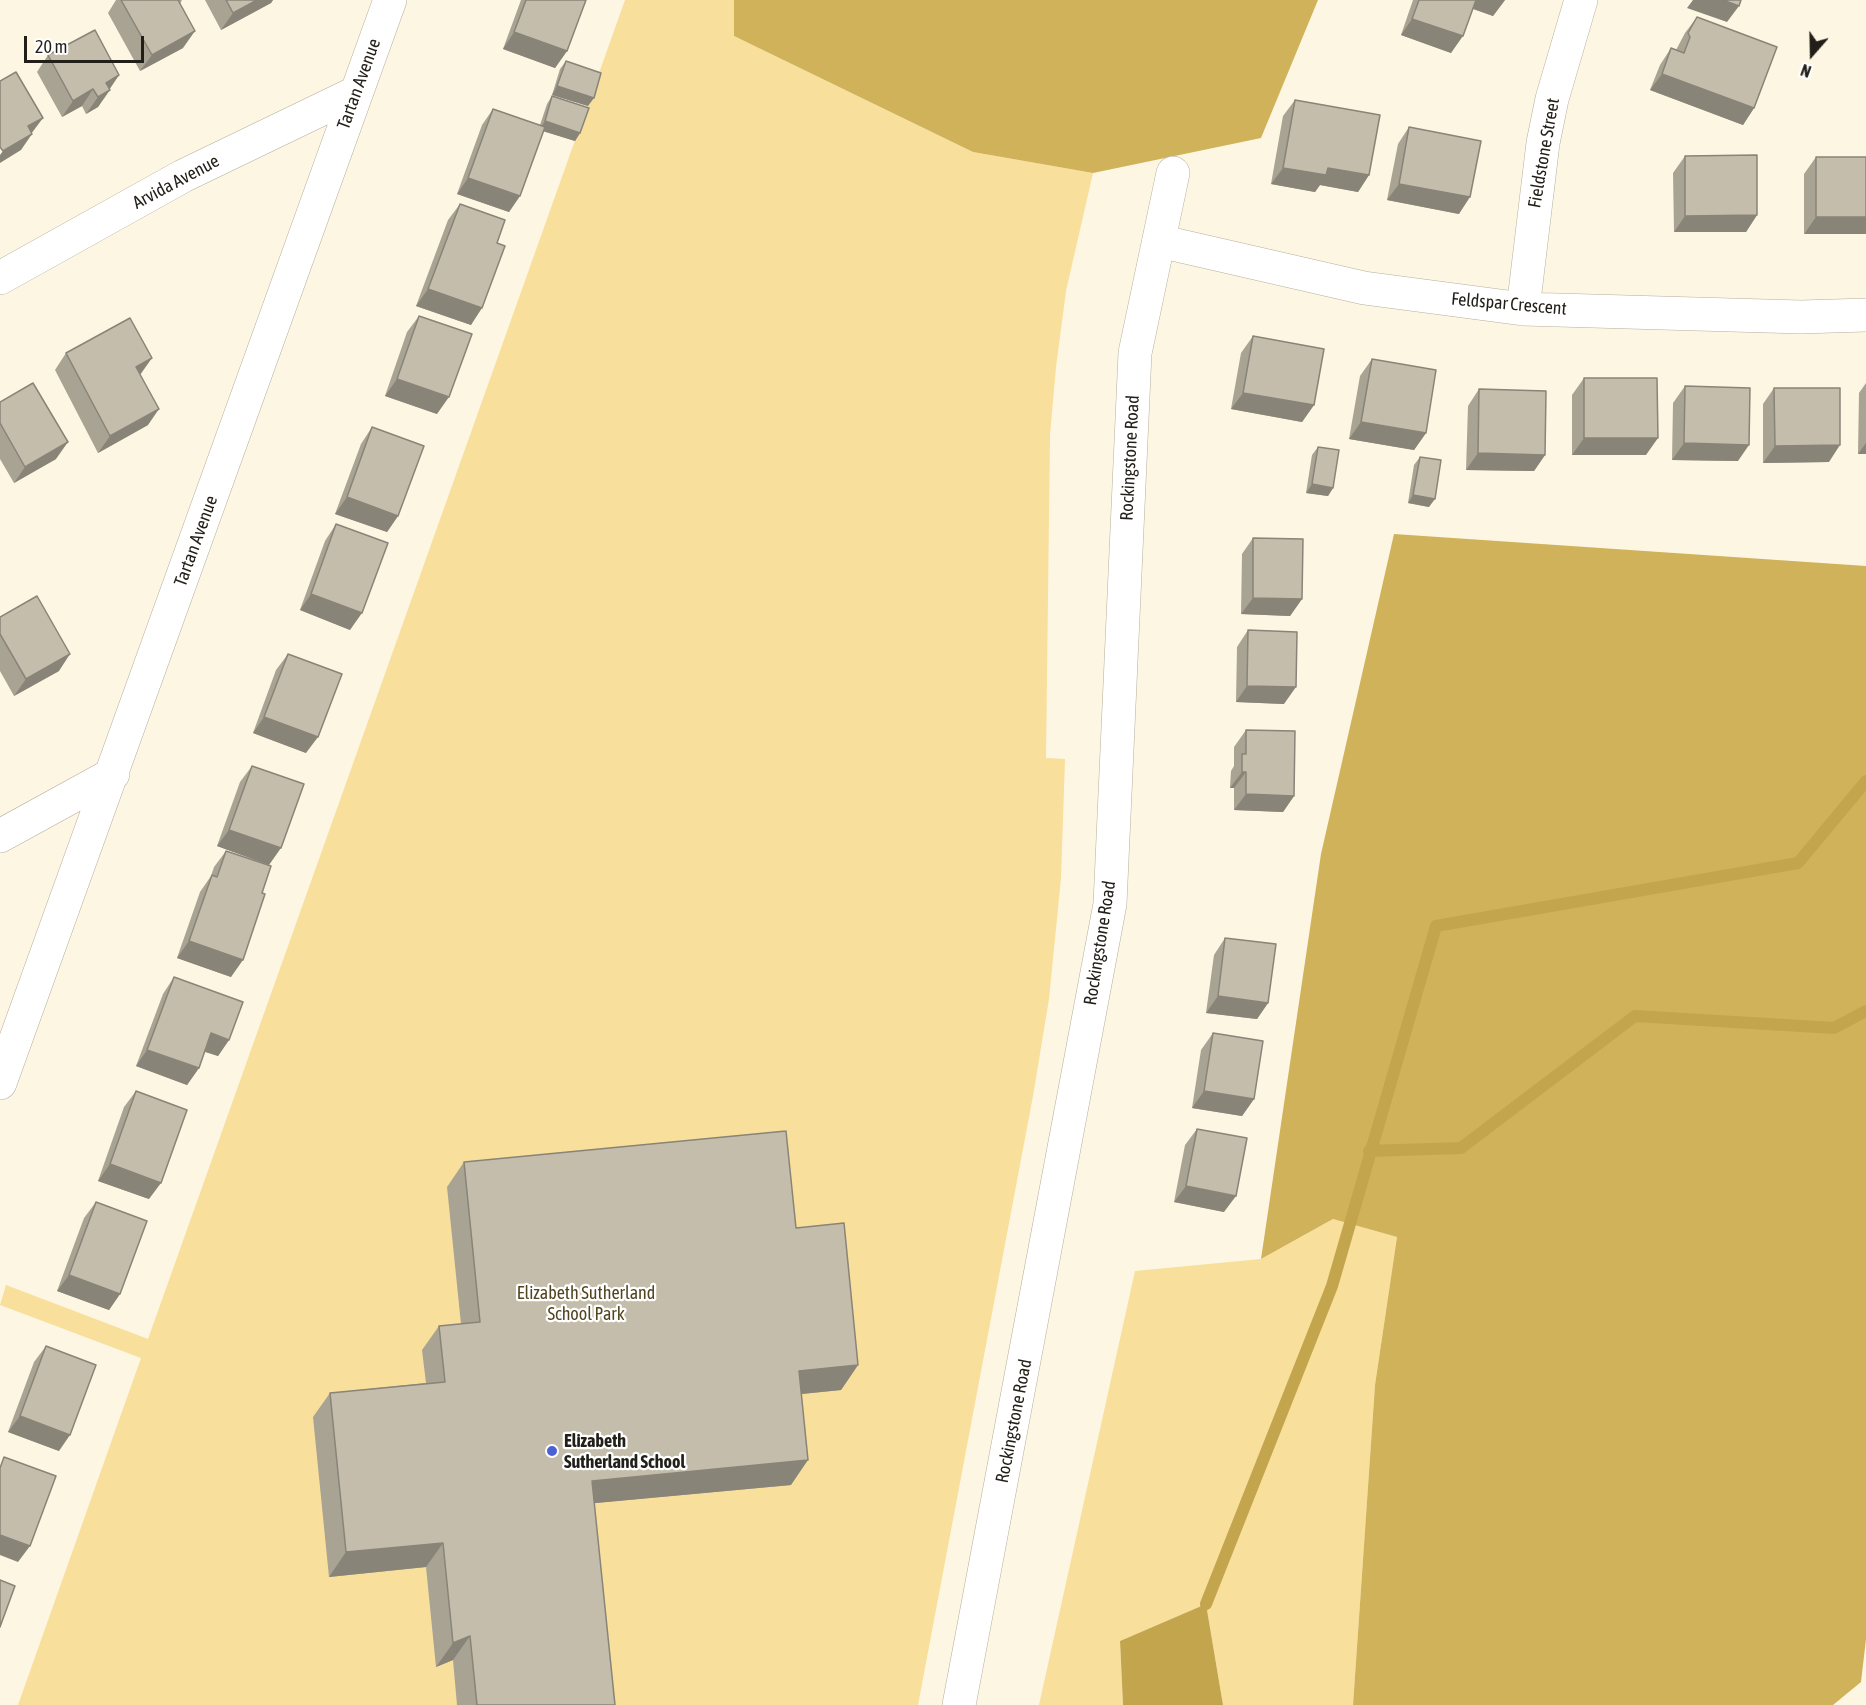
<!DOCTYPE html>
<style>
body{margin:0}
#map{position:relative;width:1866px;height:1705px;overflow:hidden;background:#fdf6e3;font-family:"Asap Condensed",sans-serif}
canvas{display:block}
.north{position:absolute;left:1782px;top:24px;width:60px;height:60px;-webkit-text-stroke:4px #fff;paint-order:stroke;rotate:200deg;font-size:16px;font-weight:700;line-height:24px;text-align:center;color:#221f19}
.north::after{content:'';display:block;margin:auto;width:21px;height:27px;background:#221f19;clip-path:polygon(50% 0,100% 100%,50% 72%,0 100%)}
.scale{position:absolute;left:24px;top:36px;width:120px;height:27px;box-sizing:border-box;border:3px solid #221f19;border-top:0;padding-left:8px;font-size:18px;line-height:21px;white-space:nowrap;color:#221f19;-webkit-text-stroke:4px #fff;paint-order:stroke}
</style>
<div id="map">
<canvas width="1866" height="1705"></canvas>
<div class="north">N</div>
<div class="scale">20 m</div>
</div>
<script>
const context = document.querySelector('canvas').getContext('2d');
context.lineJoin = 'round';
function fill(path, color) { context.fillStyle = color; context.fill(path, 'evenodd'); }
const toPath = rows => new Path2D(rows.map(r => 'M' + r).join(''));
function trace(path, color, width, dash) { context.strokeStyle = color; context.lineWidth = width; context.lineCap = dash ? 'butt' : 'round'; context.setLineDash(dash || []); context.stroke(path); }
function label(font, color, halo, rows, align = 'center') {
  context.font = font + ' "Asap Condensed",sans-serif'; context.lineWidth = 4.5; context.setLineDash([]); context.textBaseline = 'middle'; context.strokeStyle = halo; context.fillStyle = color; for (const [text, x, y, turn = 0] of rows) {
    context.save(); context.translate(x, y); context.rotate((+turn || 0) * Math.PI / 180); context.textAlign = isNaN(turn) ? turn : align; if (halo) context.strokeText(text, 0, 0); context.fillText(text, 0, 0); context.restore();
  }
}
fill(toPath([
 [625,0,734,0,734,36,973,152,1093,173,1066,291,1056,367,1050,435,1046,758,1065,759,1061,878,1049,999,1033,1096,918,1705,18,1705,141,1358,0,1305,6,1285,148,1339],
 [1333,1219,1397,1237,1375,1385,1353,1705,1223,1705,1206,1604,1120,1641,1123,1705,1039,1705,1135,1271,1261,1259]
]), '#f8df9b');
fill(toPath([
 [734,0,1318,0,1261,138,1093,173,973,152,734,36],
 [1394,534,1866,566,1866,1639,1861,1682,1833,1705,1353,1705,1375,1385,1397,1237,1333,1219,1261,1259,1321,854]
]), '#d0b25a');
fill(toPath([
 [1206,1604,1223,1705,1123,1705,1120,1641]
]), '#c3a54d');
trace(toPath([
 [1369,1151,1461,1148,1635,1016,1834,1028,1866,1011],
 [1206,1604,1332,1286,1436,926,1798,863,1866,781]
]), '#c3a54d', 12);
const street = toPath([
 [1159,241,1364,288,1523,309,1801,317,1866,315],
 [0,278,183,176,355,93],
 [1523,309,1543,143,1552,99,1581,0],
 [0,836,113,774],
 [0,1083,390,0]
]);
const secondary = toPath([
 [959,1705,1110,904,1135,353,1173,173]
]);
trace(street, '#b6af9e', 34);
trace(secondary, '#b6af9e', 34);
trace(street, '#fff', 33);
trace(secondary, '#fff', 33);
fill(toPath([
 [116,0,182,0,180,4,183,48,140,71,108,13],
 [205,0,273,0,271,3,221,30],
 [521,0,586,0,567,51,555,68,503,49],
 [1413,0,1505,0,1493,16,1473,9,1451,53,1401,35],
 [1697,17,1754,108,1743,125,1650,90,1660,65,1671,48,1676,50,1685,33],
 [48,55,119,75,98,107,86,114,82,106,62,117,37,72],
 [566,61,588,106,552,95,560,69],
 [552,96,580,133,575,141,544,131,520,196,509,212,457,194,482,125,493,109,540,125,547,104],
 [1295,100,1369,175,1358,192,1320,185,1315,192,1271,184,1283,116],
 [1409,127,1459,214,1387,200,1398,144],
 [1685,156,1757,215,1746,232,1674,232,1673,173],
 [1816,157,1866,157,1804,234,1804,174],
 [460,204,497,243,471,325,416,306,448,220],
 [419,316,437,414,385,396,407,332],
 [1253,336,1314,405,1302,422,1231,409,1241,353],
 [66,353,140,375,148,425,98,453,55,370],
 [1372,359,1426,433,1414,450,1349,439,1360,376],
 [1584,378,1646,455,1572,455,1572,395],
 [1866,383,1866,454,1858,454,1859,393],
 [1685,386,1738,461,1672,460,1673,403],
 [1774,388,1829,462,1763,463,1763,404],
 [1479,389,1545,455,1534,471,1466,470,1468,406],
 [0,402,56,459,14,483,0,459],
 [372,427,398,516,387,532,335,514,361,444],
 [1318,447,1333,488,1328,496,1306,493,1312,455],
 [1420,457,1429,507,1408,503,1414,465],
 [336,524,350,630,300,610,325,541],
 [1253,538,1302,599,1290,616,1241,614,1242,554],
 [0,617,59,671,14,696,0,671],
 [1248,630,1284,704,1236,702,1237,647],
 [288,654,306,753,253,733,276,670],
 [1246,730,1294,796,1283,812,1234,810,1234,788,1230,788,1231,771,1234,766,1234,747],
 [252,766,269,865,217,846,240,782],
 [226,851,262,893,231,977,177,958,200,892,211,876,214,867],
 [1225,938,1268,1003,1257,1019,1206,1013,1214,955],
 [174,977,229,1040,218,1056,205,1052,199,1068,187,1085,136,1066,163,994],
 [1213,1033,1254,1099,1242,1116,1192,1108,1201,1050],
 [136,1091,149,1199,98,1181,124,1107],
 [1197,1129,1224,1212,1174,1202,1185,1145],
 [464,1162,796,1228,858,1365,841,1390,801,1394,791,1485,594,1503,615,1705,457,1705,453,1660,436,1667,426,1567,329,1577,313,1417,330,1393,426,1383,422,1350,439,1326,461,1324,447,1187],
 [96,1202,120,1294,109,1310,57,1291,84,1218],
 [46,1346,59,1451,8,1432,34,1362]
]), '#a9a394');
fill(toPath([
 [257,0,273,0,271,3,221,30,233,13],
 [1473,0,1505,0,1493,16,1468,7],
 [1693,0,1723,0,1739,6,1727,22,1687,8],
 [1412,19,1463,36,1451,53,1401,35],
 [195,31,183,48,140,71,152,55],
 [514,32,567,51,555,68,503,49],
 [1662,74,1754,108,1743,125,1650,90],
 [119,75,108,91,106,83],
 [557,86,594,98,588,106,552,95],
 [93,89,82,106,62,117,73,101],
 [110,90,98,107,86,114,98,97],
 [43,118,31,134,28,126],
 [545,121,580,133,575,141,539,130],
 [32,134,21,150,0,163,0,155,3,151],
 [1283,168,1328,168,1369,175,1358,192,1320,185,1315,192,1271,184],
 [468,178,520,196,509,212,457,194],
 [1399,184,1470,197,1459,214,1387,200],
 [1757,215,1746,232,1674,232,1685,216],
 [1816,217,1866,217,1866,234,1804,234],
 [428,289,482,308,471,325,416,306],
 [152,358,140,375,136,367],
 [397,379,449,397,437,414,385,396],
 [1243,393,1314,405,1302,422,1231,409],
 [159,409,148,425,98,453,110,436],
 [1361,422,1426,433,1414,450,1349,439],
 [1584,438,1658,438,1646,455,1572,455],
 [68,442,56,459,14,483,25,467],
 [1684,443,1749,445,1738,461,1672,460],
 [1866,443,1866,454,1858,454],
 [1840,445,1829,462,1763,463,1775,446],
 [1478,453,1545,455,1534,471,1466,470],
 [1312,484,1333,488,1328,496,1306,493],
 [1413,495,1435,499,1429,507,1408,503],
 [347,497,398,516,387,532,335,514],
 [311,594,362,613,350,630,300,610],
 [1253,598,1302,599,1290,616,1241,614],
 [70,654,59,671,14,696,26,679],
 [1247,686,1296,687,1284,704,1236,702],
 [264,717,318,737,306,753,253,733],
 [1242,772,1246,772,1234,788,1230,788],
 [1246,794,1294,796,1283,812,1234,810],
 [229,830,281,848,269,865,217,846],
 [189,941,243,960,231,977,177,958],
 [1218,996,1268,1003,1257,1019,1206,1013],
 [211,1033,229,1040,218,1056,200,1050],
 [147,1050,199,1068,187,1085,136,1066],
 [1204,1091,1254,1099,1242,1116,1192,1108],
 [110,1164,161,1183,149,1199,98,1181],
 [1186,1186,1236,1196,1224,1212,1174,1202],
 [69,1275,120,1294,109,1310,57,1291],
 [858,1365,841,1390,782,1396,799,1371],
 [20,1416,70,1435,59,1451,8,1432],
 [808,1460,791,1485,575,1505,592,1481],
 [0,1535,30,1546,18,1562,0,1555],
 [443,1543,426,1567,329,1577,346,1552],
 [470,1636,453,1660,436,1667,453,1643]
]), '#898478');
const building = toPath([
 [121,0,179,0,178,0,195,31,152,55,121,0],
 [226,0,257,0,233,13,226,0],
 [526,0,586,0,567,51,514,32,526,0],
 [1419,0,1476,0,1463,36,1412,19,1419,0],
 [1723,0,1741,0,1739,6,1723,0],
 [1697,17,1777,47,1754,108,1662,74,1671,48,1684,53,1690,37,1688,33,1697,17],
 [95,30,119,75,106,83,110,90,98,97,93,89,73,101,48,55,95,30],
 [566,61,601,73,594,98,557,86,566,61],
 [16,72,43,118,28,126,32,134,3,151,0,147,0,81,16,72],
 [552,96,589,108,580,133,545,121,552,96],
 [1295,100,1380,115,1369,175,1328,168,1326,175,1283,168,1295,100],
 [493,109,545,127,520,196,468,178,493,109],
 [1409,127,1481,141,1470,197,1399,184,1409,127],
 [1757,155,1757,215,1685,216,1685,156,1757,155],
 [1816,157,1866,157,1866,217,1816,217,1816,157],
 [460,204,505,220,497,243,505,246,482,308,428,289,460,204],
 [419,316,472,334,449,397,397,379,419,316],
 [130,318,152,358,136,367,159,409,110,436,66,353,130,318],
 [1253,336,1324,349,1314,405,1243,393,1253,336],
 [1372,359,1436,370,1426,433,1361,422,1372,359],
 [1584,378,1657,378,1658,438,1584,438,1584,378],
 [33,383,68,442,25,467,0,423,0,402,33,383],
 [1685,386,1750,388,1749,445,1684,443,1685,386],
 [1774,388,1840,388,1840,445,1775,446,1774,388],
 [1479,389,1546,391,1545,455,1478,453,1479,389],
 [372,427,424,446,398,516,347,497,372,427],
 [1318,447,1339,450,1333,488,1312,484,1318,447],
 [1420,457,1441,460,1435,499,1413,495,1420,457],
 [336,524,388,543,362,613,311,594,336,524],
 [1253,538,1303,539,1302,599,1253,598,1253,538],
 [37,596,70,654,26,679,0,634,0,617,37,596],
 [1248,630,1297,632,1296,687,1247,686,1248,630],
 [288,654,342,674,318,737,264,717,288,654],
 [1246,730,1295,731,1294,796,1246,794,1246,772,1242,772,1242,754,1246,754,1246,730],
 [252,766,304,784,281,848,229,830,252,766],
 [226,851,271,866,262,893,265,894,243,960,189,941,212,875,217,877,226,851],
 [1225,938,1276,944,1268,1003,1218,996,1225,938],
 [174,977,243,1002,229,1040,211,1033,199,1068,147,1050,174,977],
 [1213,1033,1263,1041,1254,1099,1204,1091,1213,1033],
 [136,1091,187,1110,161,1183,110,1164,136,1091],
 [1197,1129,1247,1138,1236,1196,1186,1186,1197,1129],
 [786,1131,796,1228,844,1223,858,1365,799,1371,808,1460,592,1481,615,1705,477,1705,470,1636,453,1643,443,1543,346,1552,330,1393,445,1382,439,1326,480,1322,464,1162,786,1131],
 [96,1202,147,1221,120,1294,69,1275,96,1202],
 [46,1346,96,1365,70,1435,20,1416,46,1346],
 [4,1457,56,1476,30,1546,0,1535,0,1468,4,1457],
 [0,1580,15,1586,0,1627,0,1580]
]);
fill(building, '#c4bdac');
trace(building, '#898478', 1.5);
for (const [x, y, r, color] of [
 [552,1451,6,"#4a62d6"]
]) { const dot = new Path2D(); dot.arc(x, y, r, 0, 2 * Math.PI); context.fillStyle = color; context.fill(dot); trace(dot, '#fff', 2); }
label('18px', '#221f19', '#fff', [
 ["Tartan Avenue",359,84,-70],
 ["Fieldstone Street",1544,153,-80],
 ["Arvida Avenue",176,182,-28],
 ["Feldspar Crescent",1509,304,5],
 ["Rockingstone Road",1130,458,-87],
 ["Tartan Avenue",196,541,-70],
 ["Rockingstone Road",1100,943,-81],
 ["Rockingstone Road",1014,1421,-79]
]);
label('18px', '#51441f', '#fff', [
 ["Elizabeth Sutherland",586,1293],
 ["School Park",586,1314]
]);
label('bold 18px', '#221f19', '#fff', [
 ["Elizabeth",564,1441],
 ["Sutherland School",564,1462]
], 'left');
</script>
